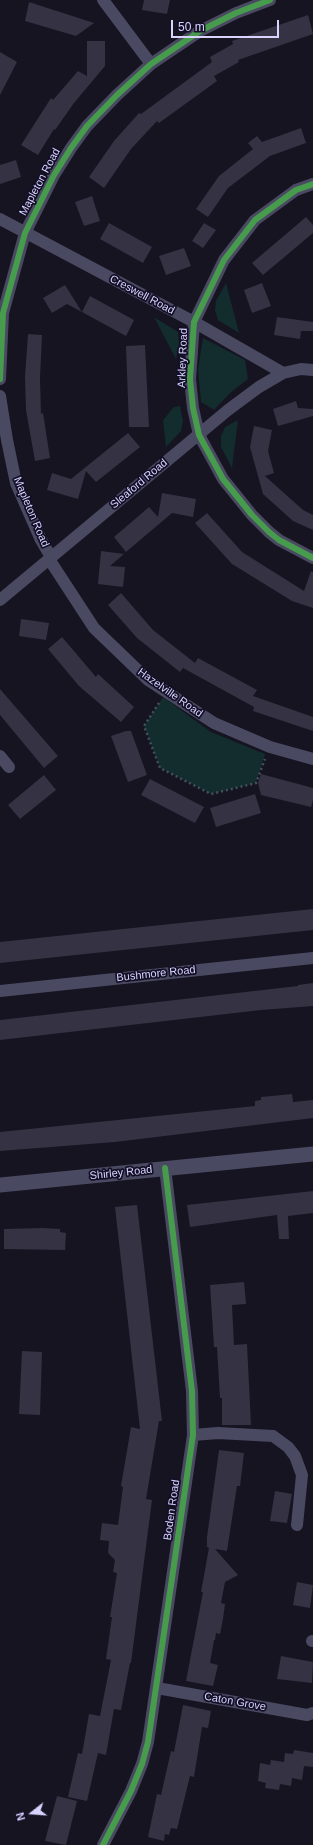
<!DOCTYPE html>
<style>
body{margin:0}
#map{position:relative;width:313px;height:1845px;overflow:hidden;background:#161421;font-family:Helvetica,sans-serif}
canvas{display:block}
.north{position:absolute;left:12px;top:1793px;width:40px;height:40px;-webkit-text-stroke:3px #130f26;paint-order:stroke;rotate:253deg;font-size:11px;font-weight:700;line-height:16px;text-align:center;color:#d9d4ff}
.north::after{content:'';display:block;margin:auto;width:14px;height:18px;background:#d9d4ff;clip-path:polygon(50% 0,100% 100%,50% 72%,0 100%)}
.scale{position:absolute;left:171px;top:20px;width:108px;height:18px;box-sizing:border-box;border:2px solid #d9d4ff;border-top:0;padding-left:5px;font-size:12px;line-height:14px;white-space:nowrap;color:#d9d4ff;-webkit-text-stroke:3px #130f26;paint-order:stroke}
</style>
<div id="map">
<canvas width="313" height="1845"></canvas>
<div class="north">N</div>
<div class="scale">50 m</div>
</div>
<script>
const context = document.querySelector('canvas').getContext('2d');
context.lineJoin = 'round';
function fill(path, color) { context.fillStyle = color; context.fill(path, 'evenodd'); }
const toPath = rows => new Path2D(rows.map(r => 'M' + r).join(''));
function trace(path, color, width, dash) { context.strokeStyle = color; context.lineWidth = width; context.lineCap = dash ? 'butt' : 'round'; context.setLineDash(dash || []); context.stroke(path); }
function label(font, color, halo, rows, align = 'center') {
  context.font = font + ' Helvetica,sans-serif'; context.lineWidth = 3.5; context.setLineDash([]); context.textBaseline = 'middle'; context.strokeStyle = halo; context.fillStyle = color; for (const [text, x, y, turn = 0] of rows) {
    context.save(); context.translate(x, y); context.rotate((+turn || 0) * Math.PI / 180); context.textAlign = isNaN(turn) ? turn : align; if (halo) context.strokeText(text, 0, 0); context.fillText(text, 0, 0); context.restore();
  }
}
fill(toPath([
 [226,283,239,333,218,320,215,310,216,301],
 [154,317,178,332,179,344,176,359],
 [203,338,245,360,248,379,230,393,214,410,201,402,198,369],
 [180,406,183,421,181,431,166,447,163,420,174,407],
 [238,420,232,468,221,447,221,436,225,427],
 [163,697,211,732,265,754,256,783,211,794,160,768,144,726]
]), '#132c2d');
fill(toPath([
 [144,0,170,0,167,14,142,10],
 [29,2,94,23,76,36,25,21],
 [308,15,313,34,238,60,239,62,214,76,217,81,159,123,157,121,131,149,104,188,89,177,114,141,139,113,141,114,212,62,210,57,233,44,232,41],
 [87,41,105,41,105,66,74,103,55,130,54,129,38,155,21,145,51,98,53,100,78,71,87,76],
 [0,52,17,62,0,95],
 [301,128,306,143,270,156,228,188,208,217,196,209,219,176,253,149,248,143,257,136,262,142],
 [16,160,21,177,0,184,0,165],
 [92,196,100,221,84,226,75,202],
 [306,217,313,225,313,233,263,275,252,263],
 [109,223,152,247,143,263,100,239],
 [204,223,216,230,203,248,192,241],
 [184,248,191,266,166,275,159,256],
 [262,283,271,306,252,313,244,290],
 [65,285,82,312,67,304,52,313,43,298],
 [90,296,134,320,126,336,82,312],
 [277,317,313,322,313,331,301,331,300,339,274,335],
 [28,334,42,335,40,378,41,414,43,413,50,458,35,461,26,410,25,377],
 [145,345,149,427,129,427,126,346],
 [296,401,298,408,313,409,313,416,278,426,273,409],
 [254,426,272,430,268,451,274,473,265,476,303,510,313,515,313,530,293,521,263,494,250,447],
 [128,433,140,447,96,482,86,471,78,499,47,490,52,473,71,479],
 [162,493,196,499,193,517,172,513,126,552,114,537,149,507,158,517],
 [207,513,242,552,304,591,311,571,313,572,313,608,292,601,232,564,195,523],
 [101,551,124,554,110,566,125,567,123,587,98,584],
 [121,593,153,630,195,663,198,658,257,690,253,696,313,717,313,731,253,711,254,707,183,668,180,672,137,638,108,605],
 [21,619,49,623,46,640,19,636],
 [62,637,96,677,98,674,134,707,121,722,79,686,48,649],
 [0,689,58,756,44,768,0,715],
 [126,731,131,731,147,775,128,782,111,736],
 [261,774,313,788,313,800,311,807,261,795,258,783],
 [44,775,56,790,20,819,8,805],
 [150,779,204,807,195,823,141,795],
 [255,794,261,813,216,827,210,808],
 [313,909,313,930,0,963,0,942],
 [313,983,313,1006,261,1010,0,1040,0,1020,298,986,298,985],
 [292,1094,293,1102,313,1100,313,1118,115,1142,0,1151,0,1132,255,1106,255,1101,261,1100,261,1097],
 [313,1191,313,1213,288,1216,289,1239,279,1239,277,1215,190,1227,187,1205],
 [137,1205,162,1421,159,1421,146,1499,152,1500,131,1663,130,1663,121,1710,114,1709,106,1755,98,1753,87,1801,68,1797,78,1753,82,1754,89,1714,100,1716,111,1660,106,1659,112,1617,110,1617,117,1573,113,1572,115,1560,108,1553,109,1541,100,1540,102,1523,118,1525,123,1487,121,1486,131,1427,140,1429,115,1207],
 [43,1228,60,1229,60,1232,66,1233,65,1250,4,1249,4,1229],
 [244,1282,246,1304,232,1305,234,1345,247,1344,251,1425,222,1425,222,1398,220,1398,217,1347,214,1347,210,1285],
 [22,1351,42,1352,40,1415,19,1414],
 [219,1450,244,1453,240,1486,237,1486,227,1551,215,1549,238,1575,225,1582,221,1603,225,1604,223,1619,220,1634,216,1633,215,1640,214,1640,210,1663,218,1665,213,1686,186,1681,203,1592,201,1592,209,1548,207,1547,207,1537],
 [275,1491,292,1494,287,1523,270,1521],
 [297,1582,313,1585,310,1608,293,1605],
 [281,1656,313,1662,312,1683,277,1679],
 [183,1705,211,1711,208,1728,202,1727,194,1777,190,1776,177,1829,171,1828,169,1835,165,1834,164,1841,148,1837,157,1794,161,1795,171,1751,174,1752],
 [294,1750,313,1753,313,1767,304,1766,302,1780,292,1778,291,1786,280,1784,279,1790,265,1788,266,1783,258,1781,260,1763,270,1765,271,1760,284,1762,285,1753,293,1754],
 [57,1796,77,1801,66,1845,45,1841]
]), '#343243');
trace(toPath([
 [159,703,144,726,160,768,211,794,256,783,265,759]
]), '#44505f', 2.5, [2, 3]);
trace(toPath([
 [103,0,151,64],
 [313,184,296,190,255,220,224,260,194,322,190,379,193,408,199,435,223,479,252,515,269,532,279,540,313,558],
 [0,219,194,322,283,373],
 [0,379,3,313,25,233,54,175,71,148,87,126,117,95,151,64,200,31,236,13,270,0],
 [0,396,7,440,16,483,41,540,51,557],
 [49,559,94,628,148,680,214,723,270,747,313,759],
 [0,600,228,410,259,387,283,373,301,369,313,370],
 [0,756,9,767],
 [0,991,313,958],
 [193,1435,218,1433,273,1436,288,1447,295,1456,302,1475,297,1525],
 [312,1641,313,1641],
 [157,1688,307,1715,313,1713],
 [103,1845,131,1791,142,1764,148,1742,193,1435,192,1391,165,1168]
]), '#4a4962', 12);
trace(toPath([
 [0,1185,313,1154]
]), '#4a4962', 15);
trace(toPath([
 [313,184,296,190,255,220,224,260,194,322,190,379,193,408,199,435,223,479,252,515,269,532,279,540,313,558],
 [0,379,3,313,25,233,54,175,71,148,87,126,117,95,151,64,200,31,236,13,270,0],
 [103,1845,131,1791,142,1764,148,1742,193,1435,192,1391,165,1168]
]), '#469c4c', 6);
label('11px', '#d9d4ff', '#130f26', [
 ["Mapleton Road",40,182,-62],
 ["Creswell Road",142,295,28],
 ["Arkley Road",183,358,-88],
 ["Sleaford Road",139,484,-40],
 ["Mapleton Road",31,512,67],
 ["Hazelville Road",170,693,35],
 ["Bushmore Road",156,974,-6],
 ["Shirley Road",121,1173,-6],
 ["Boden Road",172,1510,-82],
 ["Caton Grove",235,1702,10]
]);
</script>
